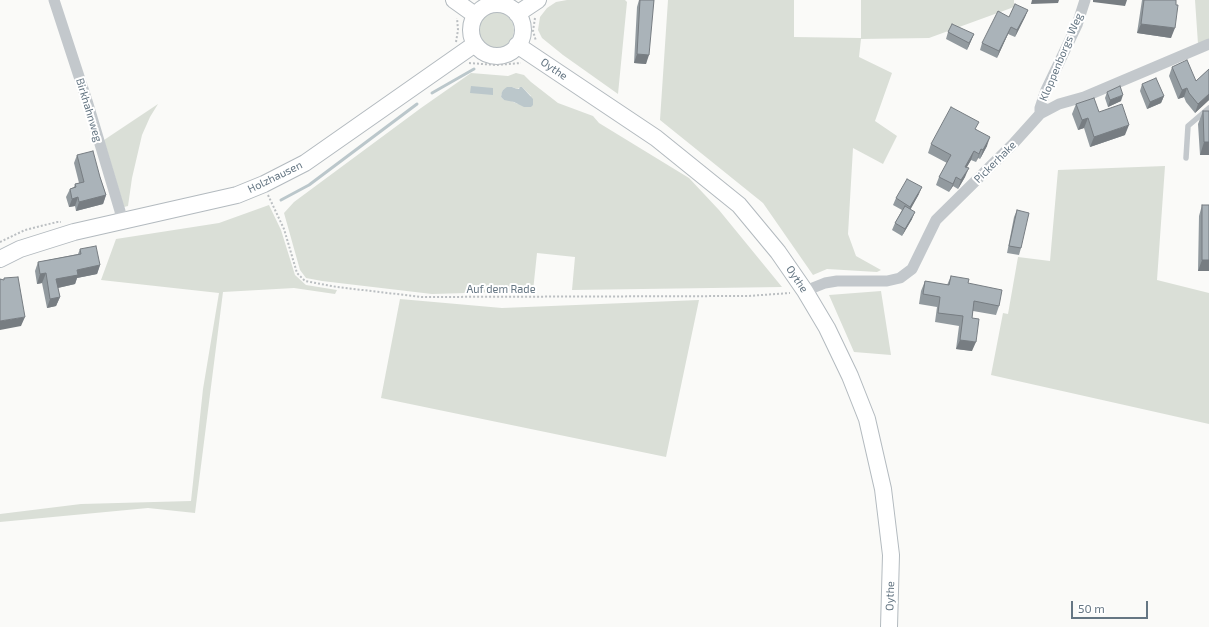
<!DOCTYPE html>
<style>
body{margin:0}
#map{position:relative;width:1209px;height:627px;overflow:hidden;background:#fafaf8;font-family:"Exo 2",sans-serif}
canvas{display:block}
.scale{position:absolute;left:1071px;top:601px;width:77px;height:18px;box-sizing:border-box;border:2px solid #657683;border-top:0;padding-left:5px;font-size:12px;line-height:14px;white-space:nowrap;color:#657683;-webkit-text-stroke:3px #fff;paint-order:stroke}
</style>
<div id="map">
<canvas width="1209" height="627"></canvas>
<div class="scale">50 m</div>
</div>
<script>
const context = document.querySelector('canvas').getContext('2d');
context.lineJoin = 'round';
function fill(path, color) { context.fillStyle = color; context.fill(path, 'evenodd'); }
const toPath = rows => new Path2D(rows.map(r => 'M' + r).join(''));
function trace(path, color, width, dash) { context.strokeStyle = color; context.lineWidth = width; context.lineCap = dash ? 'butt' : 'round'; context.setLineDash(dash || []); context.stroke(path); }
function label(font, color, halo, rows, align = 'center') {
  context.font = font + ' "Exo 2",sans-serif'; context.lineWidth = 4; context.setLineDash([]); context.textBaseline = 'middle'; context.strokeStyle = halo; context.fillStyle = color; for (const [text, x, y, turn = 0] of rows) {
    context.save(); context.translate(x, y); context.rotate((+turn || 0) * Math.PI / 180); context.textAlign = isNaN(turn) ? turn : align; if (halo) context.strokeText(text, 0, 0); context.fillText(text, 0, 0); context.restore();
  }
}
fill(toPath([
 [567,0,625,0,627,2,618,94,563,55,542,38,538,30,540,17,547,8,556,2],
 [668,0,794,0,794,37,861,38,861,0,1014,0,1014,7,929,38,861,39,859,57,892,73,875,121,897,136,883,164,853,148,848,234,856,256,881,270,877,272,827,269,813,275,763,203,660,120],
 [1195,0,1209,0,1209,40,1198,44],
 '478 30a18 18 0 1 1 36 0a18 18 0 1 1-36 0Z',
 [471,73,508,76,516,73,524,75,531,82,558,103,593,116,599,123,689,178,719,210,782,287,572,290,575,257,537,253,533,291,432,294,322,281,306,278,300,270,284,213,294,202,421,108],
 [512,87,517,89,522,87,531,96,518,104,509,100,504,100,501,97,503,90],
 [158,104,150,117,142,135,132,178,128,206,124,207,104,140],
 [1165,166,1157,280,1209,293,1209,424,991,375,1003,313,1008,314,1018,257,1050,261,1058,170],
 [269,205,281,230,295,275,306,285,337,290,335,294,294,288,223,292,195,513,148,508,0,522,0,514,81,504,191,501,203,389,219,293,101,280,116,239,219,223],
 [881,291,891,355,854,352,829,295],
 [400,299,502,308,699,300,666,457,381,398]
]), '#dadfd7');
fill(toPath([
 [471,86,493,88,493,95,470,93],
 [507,87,512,87,517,89,519,89,520,87,522,87,533,99,533,105,531,107,524,107,514,102,504,100,501,97,502,92,503,90]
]), '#bbc7cb');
trace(toPath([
 [432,93,474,69],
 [281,200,309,185,417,104]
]), '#bbc7cb', 3);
const secondary = toPath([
 [454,0,475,15],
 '471 30a26 26 0 1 1 52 0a26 26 0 1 1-52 0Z',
 [517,14,538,0],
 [517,45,656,138,739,205,778,252,805,291,827,328,850,376,867,419,883,489,891,555,889,627],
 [0,259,20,249,74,232,237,195,264,184,305,163,475,44]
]);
trace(secondary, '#b3babf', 18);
trace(toPath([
 [535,18,533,31,536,41],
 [456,42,458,30,457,18],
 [469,63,496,65,521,63],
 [268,195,284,229,297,273,305,281,337,287,422,297,748,296,790,293],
 [0,242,25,230,57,222,61,222]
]), '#bbbfc2', 2, [2, 2]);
trace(toPath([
 [1186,158,1188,126,1209,108]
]), '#c3c8cc', 5.5);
trace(toPath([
 [54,0,88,104,120,211,121,221],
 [1040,114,1040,108,1046,90,1077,25,1085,0],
 [805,291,825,283,837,281,887,281,900,278,912,269,936,220,1013,144,1040,114,1059,104,1084,97,1209,44]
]), '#c3c8cc', 11);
trace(secondary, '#fff', 16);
fill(toPath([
 [639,0,654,0,646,64,634,63,637,7],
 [1142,0,1176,0,1171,38,1137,33],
 [1028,10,1025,17,1015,37,1008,34,997,58,980,50,982,43,1009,17],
 [948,32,974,34,971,41,967,50,946,39],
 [1172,67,1196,81,1209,69,1209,100,1195,113,1186,102,1184,97,1178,99,1169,76],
 [1142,84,1164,96,1161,103,1147,109,1140,91],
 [1107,92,1121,101,1108,107,1105,98],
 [1076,104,1099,112,1125,135,1090,147,1084,128,1078,130,1072,114],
 [1203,111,1209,111,1209,155,1200,155,1198,124],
 [976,129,987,146,980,159,978,158,976,162,971,160,967,167,965,177,958,189,953,186,949,192,936,185,939,177,947,163,928,153,931,144],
 [77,155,100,177,106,195,103,204,76,211,75,206,69,207,66,197,70,189,74,187,75,184,79,183,74,163],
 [919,194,910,209,912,219,902,236,892,230,895,223,902,210,893,205,896,198],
 [1202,205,1209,271,1198,271,1199,216],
 [1017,210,1021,248,1019,255,1007,253,1014,217],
 [80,249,100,265,97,274,77,278,75,284,58,288,60,297,56,306,47,308,42,283,37,284,35,271,38,262,78,254],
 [951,276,968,283,999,306,996,315,973,311,972,318,972,351,956,349,959,326,935,322,937,307,919,304,921,291,925,281,947,285]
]), '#929a9f');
fill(toPath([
 [1032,0,1059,0,1058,3,1031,4],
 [1093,0,1127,0,1125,6,1093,2],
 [1028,10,1025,17,1015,37,1017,30],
 [1141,24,1175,28,1171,38,1137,33],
 [1011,27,1008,34,997,58,999,51],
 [974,34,971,41,967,50,969,43],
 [637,54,649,55,646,64,634,63],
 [1187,88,1184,97,1178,99,1182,90],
 [1209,94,1209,100,1195,113,1198,104],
 [1123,95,1121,101,1108,107,1110,100],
 [1164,96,1161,103,1147,109,1150,102],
 [1088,118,1084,128,1078,130,1082,120],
 [1129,125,1125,135,1090,147,1094,137],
 [990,137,987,146,980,159,983,150],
 [1204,142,1209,142,1209,155,1200,155],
 [981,149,978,158,976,162,979,154],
 [974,151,971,160,962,175,965,167],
 [969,168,965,177,958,189,961,180],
 [956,177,953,186,949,192,953,184],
 [922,187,919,194,908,214,910,207],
 [106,195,103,204,76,211,79,202],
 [78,197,75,206,69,207,72,199],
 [915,212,912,219,902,236,905,229],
 [1202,260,1209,260,1209,271,1198,271],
 [100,265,97,274,77,278,75,284,53,289,56,279,77,270],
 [46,273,42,283,37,284,40,274],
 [60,297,56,306,47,308,50,299],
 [25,317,21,326,0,330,0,321],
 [960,340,976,342,972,351,956,349]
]), '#777d82');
const building = toPath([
 [640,0,654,0,649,55,637,54,640,0],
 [1144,0,1176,0,1176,5,1178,5,1175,28,1141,24,1144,0],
 [1015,4,1028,10,1017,30,1011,27,999,51,982,43,998,11,1009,17,1015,4],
 [952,24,974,34,969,43,948,32,952,24],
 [1187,60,1196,81,1209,69,1209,94,1198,104,1189,93,1187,88,1182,90,1172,67,1187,60],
 [1156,78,1164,96,1150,102,1142,84,1156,78],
 [1120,86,1123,95,1110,100,1107,92,1120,86],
 [1094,98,1099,112,1122,104,1129,125,1094,137,1088,118,1082,120,1076,104,1094,98],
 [951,107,979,122,975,129,990,137,983,150,981,149,979,154,974,151,965,167,969,168,961,180,956,177,953,184,939,177,951,155,931,144,951,107],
 [1203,111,1209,111,1209,142,1204,142,1203,111],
 [93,151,100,177,106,195,79,202,78,197,72,199,70,189,76,187,75,184,84,182,77,155,93,151],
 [907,179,922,187,910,207,896,198,907,179],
 [1202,205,1209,205,1209,260,1202,260,1202,205],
 [905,206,915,212,905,229,895,223,905,206],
 [1017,210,1029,213,1021,248,1009,246,1017,210],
 [96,246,100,265,77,270,78,275,56,279,60,297,50,299,46,273,40,274,38,262,81,254,80,249,96,246],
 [951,276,969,279,968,283,1002,290,999,306,974,301,972,318,979,319,976,342,960,340,963,316,938,313,940,297,923,294,925,281,949,285,951,276],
 [18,277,25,317,0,321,0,279,4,280,4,278,18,277]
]);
fill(building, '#aab3b9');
trace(building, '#777d82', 1);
label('11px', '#657683', '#fff', [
 ["Kloppenborgs Weg",1061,57,-67],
 ["Oythe",554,69,34],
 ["Birkhahnweg",89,110,73],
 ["Pickerhake",995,162,-45],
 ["Holzhausen",275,177,-26],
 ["Oythe",797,279,56],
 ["Auf dem Rade",501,289],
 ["Oythe",890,596,-88]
]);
</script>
